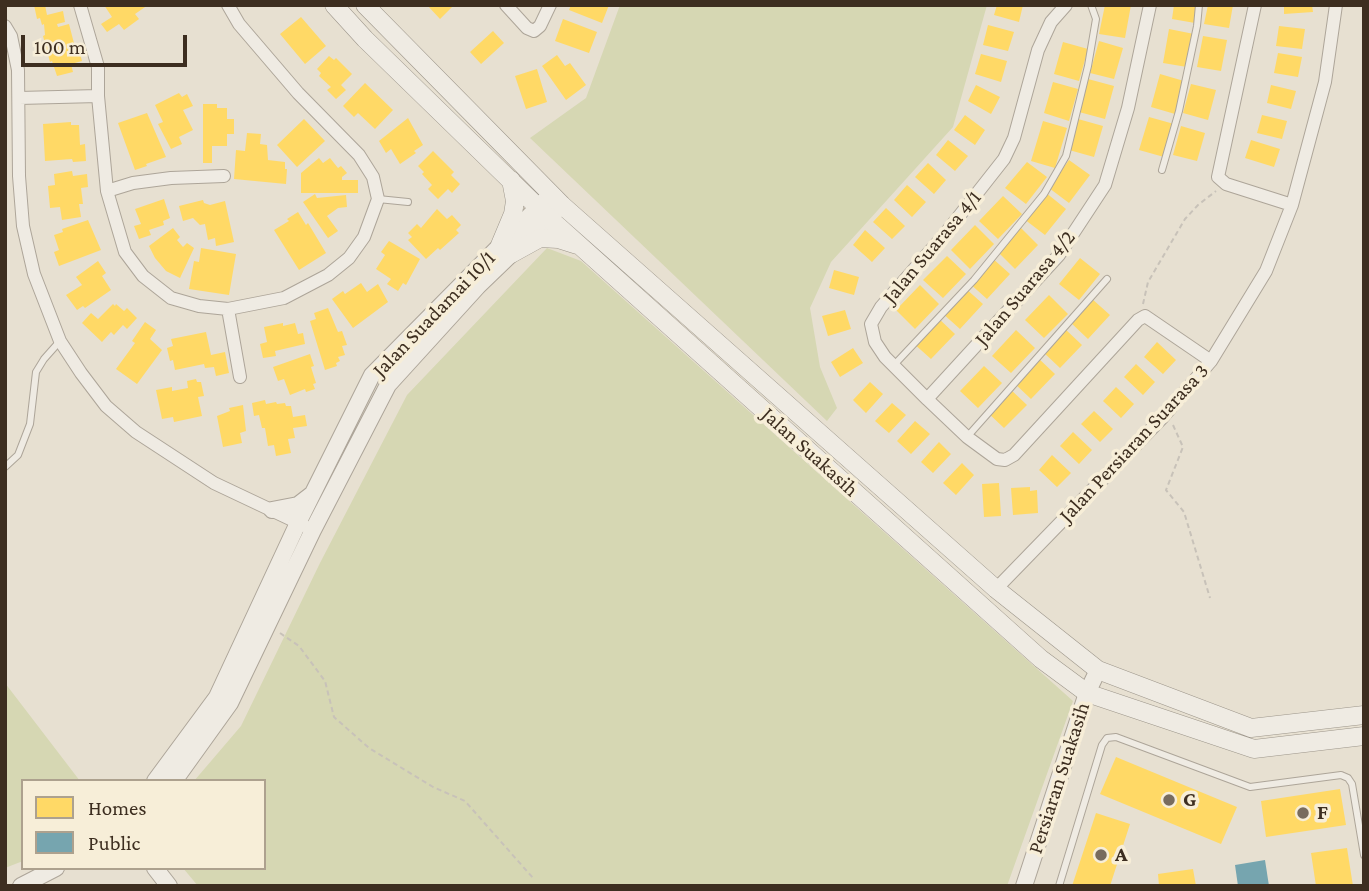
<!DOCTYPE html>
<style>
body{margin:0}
#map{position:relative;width:1369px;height:891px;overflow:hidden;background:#e7e0d1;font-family:"Crimson Pro",serif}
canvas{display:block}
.frame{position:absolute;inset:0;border:7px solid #3d2e20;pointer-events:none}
.legend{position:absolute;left:21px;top:779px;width:245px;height:91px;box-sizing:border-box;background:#f7eed8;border:2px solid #ada18e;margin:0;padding:9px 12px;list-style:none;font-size:21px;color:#3d2e20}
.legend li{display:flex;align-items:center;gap:14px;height:35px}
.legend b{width:35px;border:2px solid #ada18e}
.scale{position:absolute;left:21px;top:35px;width:166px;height:32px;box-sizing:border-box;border:4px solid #3d2e20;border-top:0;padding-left:9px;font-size:21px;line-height:24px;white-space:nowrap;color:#3d2e20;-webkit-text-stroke:5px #f7eed8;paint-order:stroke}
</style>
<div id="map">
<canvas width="1369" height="891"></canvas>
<div class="frame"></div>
<ul class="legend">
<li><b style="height:19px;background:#ffd966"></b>Homes</li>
<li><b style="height:19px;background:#76a5af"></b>Public</li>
</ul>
<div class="scale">100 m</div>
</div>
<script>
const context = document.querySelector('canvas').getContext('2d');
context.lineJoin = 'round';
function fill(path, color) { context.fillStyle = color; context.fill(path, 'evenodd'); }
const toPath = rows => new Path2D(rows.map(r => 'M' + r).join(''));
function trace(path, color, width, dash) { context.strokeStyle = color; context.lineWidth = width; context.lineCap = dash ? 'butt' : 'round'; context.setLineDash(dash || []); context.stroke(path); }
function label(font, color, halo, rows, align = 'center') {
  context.font = font + ' "Crimson Pro",serif'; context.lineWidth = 7; context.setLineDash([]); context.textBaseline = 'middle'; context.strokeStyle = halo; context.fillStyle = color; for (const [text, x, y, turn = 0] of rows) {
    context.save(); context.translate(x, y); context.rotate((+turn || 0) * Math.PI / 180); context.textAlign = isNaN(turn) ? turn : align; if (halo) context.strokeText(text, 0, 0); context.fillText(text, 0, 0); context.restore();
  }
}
fill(toPath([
 [620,5,987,5,953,127,831,262,810,308,820,367,837,408,827,421,530,138,586,98],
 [547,248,581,261,1073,701,1007,886,198,886,183,868,264,868,264,781,194,781,241,726,320,563,407,395],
 [5,683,80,781,23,781,23,861,5,868]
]), '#d6d7b3');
fill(toPath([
 [34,5,45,5,47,15,63,11,65,22,57,24,58,27,69,24,76,51,79,50,82,61,71,64,73,72,57,76,52,61,50,62,43,36,45,35,44,24,42,25,40,18,37,19],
 [104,5,148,5,135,14,139,19,124,30,119,24,107,32,101,24,112,17],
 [427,5,454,5,440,19],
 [571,5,609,5,602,23,569,10],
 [997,5,1023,5,1019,22,994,15],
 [1105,5,1131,5,1125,38,1099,34],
 [1174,5,1199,5,1195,23,1172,19],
 [1208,5,1233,5,1229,28,1204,24],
 [1284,5,1312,5,1313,12,1284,14],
 [301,17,326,46,305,64,280,34],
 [563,19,597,32,589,53,555,41],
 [988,25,1014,32,1008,51,983,45],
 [1279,26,1305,29,1302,49,1276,46],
 [1169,29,1194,34,1187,67,1163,63],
 [493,31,504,43,481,64,470,52],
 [1203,36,1227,40,1221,71,1197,67],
 [1099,41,1123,48,1114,79,1090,73],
 [1063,42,1088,49,1079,81,1054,74],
 [1278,53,1302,57,1298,77,1274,73],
 [981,54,1007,61,1001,82,975,74],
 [557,55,565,66,570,63,586,85,566,100,542,66],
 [329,56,334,60,336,58,352,74,341,85,346,90,336,99,327,90,331,87,319,76,321,73,317,69],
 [537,69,547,102,526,109,515,76],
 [1160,74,1184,81,1175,114,1151,107],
 [1088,79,1114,86,1105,119,1079,112],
 [1053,82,1078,89,1069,121,1044,113],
 [365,83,393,110,375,129,358,113,354,117,343,106],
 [1191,84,1216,90,1208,120,1183,113],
 [976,85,1000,97,991,114,968,101],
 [1271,85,1296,91,1291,109,1267,103],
 [179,93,182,97,187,94,193,106,183,110,193,130,179,137,182,144,171,149,158,124,163,122,155,105],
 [203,104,217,104,217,108,227,108,227,119,234,119,234,134,227,134,227,146,212,146,212,163,203,163],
 [147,113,166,157,146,164,147,166,135,170,118,123],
 [965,115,985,130,975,145,954,130],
 [1262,115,1287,121,1282,139,1257,133],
 [1149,117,1174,124,1164,157,1139,150],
 [408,118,423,145,414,151,416,153,400,164,391,149,386,153,379,141],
 [304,119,325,141,297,167,277,145],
 [1078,119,1103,126,1094,157,1069,150],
 [1043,121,1067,128,1055,168,1031,161],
 [71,122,71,125,79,125,80,145,85,144,86,161,73,162,72,159,45,161,43,124],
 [1181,126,1205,133,1197,161,1173,155],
 [247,133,261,134,260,144,267,145,268,160,285,162,285,169,287,169,286,184,234,179,236,150,245,151],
 [948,140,968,156,955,171,936,155],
 [1251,140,1280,149,1274,167,1245,158],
 [433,151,454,172,451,175,460,184,452,193,448,189,438,199,428,189,432,185,422,174,424,172,418,166],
 [319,158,323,163,330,158,338,168,341,166,347,173,342,177,342,180,358,180,358,193,301,193,301,173],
 [1069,160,1090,175,1069,203,1049,188],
 [1027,162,1047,177,1026,204,1005,188],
 [928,163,946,180,934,194,915,177],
 [72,171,73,176,87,174,88,187,81,188,83,204,79,204,81,217,62,220,60,207,50,208,48,186,55,185,54,174],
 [907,185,926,202,912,217,894,200],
 [1045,192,1066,209,1045,235,1024,219],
 [315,194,317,198,346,195,347,207,338,208,327,216,338,231,328,238,303,202],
 [1003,196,1022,214,998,239,979,221],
 [164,199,170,218,163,221,164,225,149,230,151,235,139,239,134,226,141,224,135,209],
 [203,200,204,203,210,205,225,201,234,242,216,246,215,238,208,240,205,224,200,225,193,218,183,221,179,206],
 [886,208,905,226,892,239,873,222],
 [437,209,447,219,452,215,461,225,456,230,459,233,440,250,438,248,426,259,408,240,412,237,408,233,417,224,421,228],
 [298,212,306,225,308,223,326,253,299,270,274,230,289,221,287,219],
 [88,220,101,250,59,266,54,252,59,250,54,235,63,232,62,229],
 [975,225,994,244,970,269,951,250],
 [1020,227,1038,245,1015,269,996,250],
 [173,228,180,237,177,240,183,247,187,243,194,248,180,278,166,271,155,258,149,246],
 [865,230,885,248,872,262,853,245],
 [389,241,420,259,406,285,403,283,398,291,387,284,391,279,376,269,385,255,381,252],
 [201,248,236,254,229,295,189,289,194,261,199,262],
 [947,256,966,274,943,298,923,280],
 [991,257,1010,274,987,299,968,282],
 [1080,258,1100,274,1079,300,1059,284],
 [98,261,106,273,102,276,111,290,85,308,83,306,77,310,66,295,82,285,76,277],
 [834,270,859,277,854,295,829,288],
 [361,283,367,292,378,284,388,302,353,328,332,299,343,291,345,294],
 [920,285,939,304,915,329,896,310],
 [964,287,983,304,960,329,941,312],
 [1049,295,1068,314,1044,338,1025,320],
 [1091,298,1110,315,1088,339,1069,321],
 [113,304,115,306,116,304,124,311,127,308,137,318,127,329,123,325,114,335,111,332,102,342,82,323,91,313,98,319],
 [328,308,338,332,342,331,347,345,342,346,345,355,338,357,340,361,336,363,337,366,325,370,310,321,316,319,314,313],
 [845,310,851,329,828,336,822,316],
 [936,316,955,334,931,359,912,342],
 [145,322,156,330,150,339,162,350,137,384,116,369,135,343,132,341],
 [283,323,283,326,295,323,298,334,303,333,305,344,275,351,276,356,263,358,260,344,267,342,264,327],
 [1064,328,1082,345,1060,368,1042,351],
 [1016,330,1035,348,1011,373,992,356],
 [206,332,211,355,225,352,229,373,216,376,214,367,205,368,204,364,175,370,173,360,170,361,167,348,173,346,171,339],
 [1157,342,1176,360,1163,374,1144,357],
 [853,348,863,363,840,377,831,362],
 [310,354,314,366,311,367,316,383,313,384,315,389,306,392,305,389,290,395,284,379,278,381,273,367],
 [1037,357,1055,374,1031,399,1013,382],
 [1136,364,1155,382,1143,395,1124,377],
 [984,366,1002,383,978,408,960,391],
 [196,379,197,382,201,382,204,396,198,397,202,416,174,422,173,417,162,419,156,390,172,387,172,391,188,388,187,381],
 [870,382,883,394,866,413,853,400],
 [1116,387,1134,404,1121,418,1103,401],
 [1009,388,1027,405,1004,428,986,411],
 [265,400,266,404,276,402,277,404,285,403,286,406,291,406,293,417,305,415,307,426,293,428,295,438,288,439,291,453,276,456,274,445,268,446,265,428,262,428,259,415,254,416,252,403],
 [892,403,906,415,889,433,875,421],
 [243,405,246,431,240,433,242,443,223,447,217,416,230,411,229,408],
 [1094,411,1113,429,1100,442,1081,424],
 [915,421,930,434,911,454,897,441],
 [1073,432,1092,450,1079,464,1060,446],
 [939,442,951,454,933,473,921,462],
 [1052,455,1071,473,1057,487,1039,470],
 [962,463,974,475,956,495,943,483],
 [999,483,1001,516,984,517,982,484],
 [1030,487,1030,491,1037,490,1038,513,1013,515,1011,488],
 [1116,757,1237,807,1221,844,1100,794],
 [1340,789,1346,825,1266,837,1261,801],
 [1096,813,1130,824,1110,886,1072,886],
 [1347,848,1353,886,1316,886,1311,853],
 [1193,869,1196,886,1159,886,1158,874]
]), '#ffd966');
fill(toPath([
 [1265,860,1269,886,1238,886,1235,865]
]), '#76a5af');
const service = toPath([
 [1162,170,1179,111,1197,26,1199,5],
 [378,199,408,202],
 [894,365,974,280,1044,194,1066,156,1088,66,1096,19,1091,5],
 [967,437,1107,279],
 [5,467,18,455,30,424,36,372,44,359,60,341],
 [1059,886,1102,745,1107,738,1116,737,1250,787,1341,775,1348,778,1352,784,1364,855]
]);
const minor = toPath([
 [80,5,98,67,98,96,107,191,125,252,143,276,171,298,199,306,228,309,284,298,328,275,349,258,364,237,378,199,373,177,359,155,298,93,239,24,228,5],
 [506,5,527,28,534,31,540,26,550,5],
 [1066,5,1051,22,1038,50,1014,138,1004,159,945,234,881,307,871,324,875,342,885,357,927,399,967,437,997,459,1005,460,1014,455,1138,320,1145,316,1211,361],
 [1255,5,1218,177,1226,184,1292,205],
 [5,26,11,36,18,70,19,176,23,226,34,274,60,341,81,373,106,406,136,432,214,483,305,526],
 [19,98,98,96],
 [107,191,133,183,171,178,224,176],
 [228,309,240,377],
 [927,399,1059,255,1105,185,1128,108,1150,5],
 [996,589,1163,417,1211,361,1266,271,1292,205,1325,82,1336,5]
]);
const tertiary = toPath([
 [272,510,298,505,311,495],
 [155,781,217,697,298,523,372,375,547,198],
 [174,781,230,703,313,530,388,385,478,286,558,209],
 [155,868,169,886],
 [21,886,56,868],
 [1024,886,1087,693,1098,670]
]);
const secondary = toPath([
 [334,5,365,39,549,218,1041,659,1087,693,1254,749,1364,736],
 [365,5,562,205,996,589,1098,670,1251,728,1364,715],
 [500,245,513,214,515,201,511,180],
 [511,254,540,238,558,239,577,245]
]);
trace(service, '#ada599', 8);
trace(minor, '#ada599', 14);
trace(tertiary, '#ada599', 18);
trace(secondary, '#9c958a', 19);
trace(toPath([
 [1143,304,1148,282,1185,219,1198,205,1216,191],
 [1173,425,1183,447,1166,490,1184,512,1210,598],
 [280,633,299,646,325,681,334,717,369,748,433,787,465,801,533,878]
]), '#c8c2b9', 2, [5, 3.5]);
trace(service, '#efebe3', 6);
trace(minor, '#efebe3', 12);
trace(tertiary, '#efebe3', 16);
trace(secondary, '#efebe3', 18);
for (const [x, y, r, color] of [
 [1169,800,7,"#786c5e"],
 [1303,813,7,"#786c5e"],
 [1101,855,7,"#786c5e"]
]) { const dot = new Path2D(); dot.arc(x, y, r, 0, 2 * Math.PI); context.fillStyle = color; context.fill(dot); trace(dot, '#f7eed8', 2.5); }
label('21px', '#3d2e20', '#f7eed8', [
 ["Jalan Suarasa 4/1",932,247,-50],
 ["Jalan Suarasa 4/2",1025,288,-50],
 ["Jalan Suadamai 10/1",434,314,-46],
 ["Jalan Persiaran Suarasa 3",1134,443,-47],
 ["Jalan Suakasih",810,452,42],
 ["Persiaran Suakasih",1059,778,-72]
]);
label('bold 21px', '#3d2e20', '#f7eed8', [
 ["G",1183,800],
 ["F",1317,813],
 ["A",1115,855]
], 'left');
</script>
